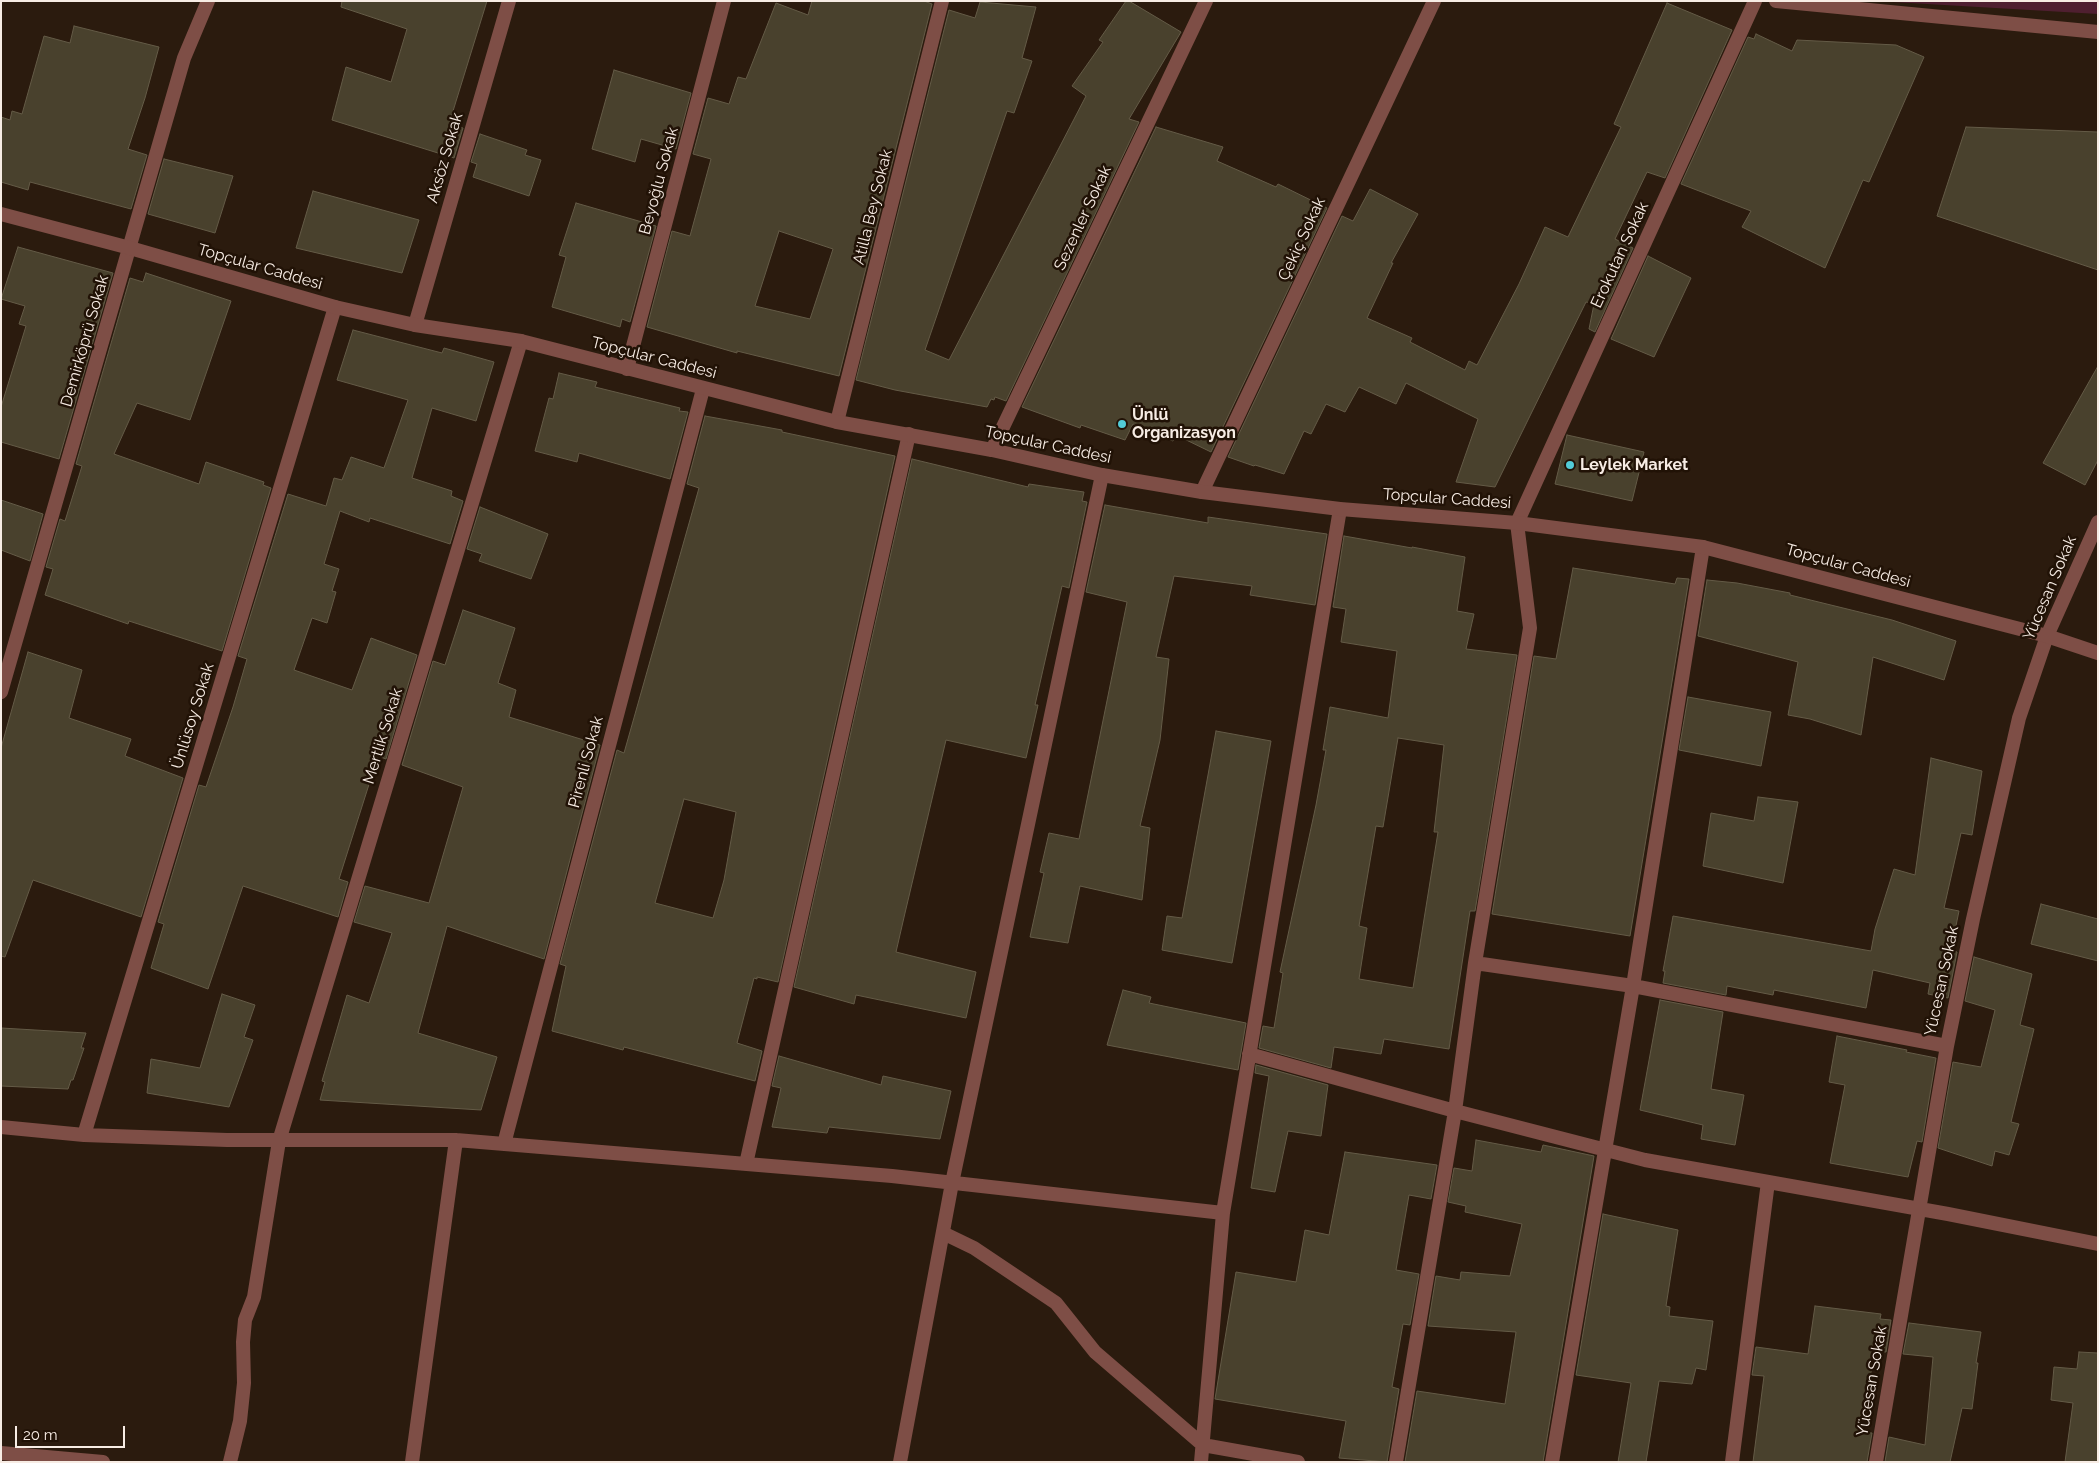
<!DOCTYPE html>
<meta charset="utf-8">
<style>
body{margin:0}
#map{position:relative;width:2099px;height:1463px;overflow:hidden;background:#2b1b0e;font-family:Raleway,sans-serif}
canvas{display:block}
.frame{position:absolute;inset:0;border:2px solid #f7ece4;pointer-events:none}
.scale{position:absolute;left:15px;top:1426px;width:110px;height:22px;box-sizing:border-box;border:2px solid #f7ece4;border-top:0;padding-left:6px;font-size:15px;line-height:18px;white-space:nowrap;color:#f7ece4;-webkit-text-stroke:4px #211206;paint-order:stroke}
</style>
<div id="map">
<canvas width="2099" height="1463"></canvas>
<div class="frame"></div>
<div class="scale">20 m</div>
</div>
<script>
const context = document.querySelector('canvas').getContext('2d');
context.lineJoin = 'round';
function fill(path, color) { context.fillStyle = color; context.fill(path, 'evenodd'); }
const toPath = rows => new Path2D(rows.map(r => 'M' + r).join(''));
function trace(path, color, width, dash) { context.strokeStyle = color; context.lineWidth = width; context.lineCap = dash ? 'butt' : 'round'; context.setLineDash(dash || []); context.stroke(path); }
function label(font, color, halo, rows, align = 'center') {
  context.font = font + ' Raleway,sans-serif'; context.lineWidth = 5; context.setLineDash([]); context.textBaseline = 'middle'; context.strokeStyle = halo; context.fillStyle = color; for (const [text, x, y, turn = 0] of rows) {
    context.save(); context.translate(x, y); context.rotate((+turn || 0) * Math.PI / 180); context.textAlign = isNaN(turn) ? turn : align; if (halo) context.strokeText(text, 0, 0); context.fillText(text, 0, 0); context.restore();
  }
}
fill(toPath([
 [1876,1,2098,1,2098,14]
]), '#4f1f30');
const building = toPath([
 [342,1,487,1,449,124,463,128,454,158,332,120,346,67,391,82,407,29,341,7,342,1],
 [812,1,924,1,932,4,839,376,737,351,737,353,647,327,672,231,690,236,711,159,693,154,708,98,729,104,738,77,746,79,776,3,808,15,812,1],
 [779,231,833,249,810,319,755,306,779,231],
 [1126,1,1129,1,1181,32,1129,119,1139,122,1006,401,995,397,994,400,991,399,987,407,895,390,856,380,949,10,975,18,980,2,1036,7,1022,58,1032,61,1014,113,1007,111,925,350,949,360,1086,96,1072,86,1103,42,1099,40,1126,1],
 [1667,3,1732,30,1665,178,1647,172,1615,239,1633,248,1595,332,1589,329,1594,304,1586,302,1495,487,1456,482,1478,419,1406,383,1396,404,1359,387,1345,412,1326,404,1311,434,1304,431,1284,474,1255,465,1254,466,1228,457,1342,216,1353,221,1370,189,1418,214,1391,263,1393,263,1367,318,1412,338,1410,342,1465,370,1469,361,1477,365,1519,284,1545,227,1568,237,1621,127,1614,124,1667,3],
 [74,26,159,47,145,98,128,149,147,155,131,209,30,182,28,190,1,182,1,117,10,120,12,111,22,114,44,36,70,43,74,26],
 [1756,34,1792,51,1797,40,1896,45,1924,57,1869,182,1863,180,1825,268,1742,227,1751,211,1681,184,1748,37,1754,39,1756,34],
 [614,70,691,93,676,149,641,139,635,162,592,149,614,70],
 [1156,127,1223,147,1217,161,1276,187,1278,184,1327,208,1211,452,1176,435,1173,441,1133,424,1125,440,1081,425,1080,428,1022,407,1156,127],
 [1966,127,2098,132,2098,270,1937,216,1966,127],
 [480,134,527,150,525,155,541,160,529,196,473,177,477,164,471,162,480,134],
 [164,159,233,176,215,233,148,214,164,159],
 [313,191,419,220,402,273,296,248,313,191],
 [576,203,656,226,630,322,622,319,620,327,552,307,566,257,559,255,576,203],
 [18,247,113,273,59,459,1,442,1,407,26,326,19,324,25,306,1,299,18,247],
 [1648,256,1691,278,1654,357,1611,339,1648,256],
 [146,273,231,301,190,420,137,403,114,454,199,484,206,462,264,482,263,485,271,488,222,651,129,621,128,624,45,595,53,569,46,567,60,519,65,521,82,466,76,464,130,278,143,282,146,273],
 [353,330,442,353,444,348,494,362,476,421,432,408,412,478,452,491,451,496,463,501,450,544,370,518,369,522,340,511,324,564,339,569,332,591,336,592,327,623,312,618,294,670,352,690,371,638,417,655,386,759,378,756,339,879,348,882,338,917,243,886,208,989,151,968,164,924,158,922,199,785,206,787,233,707,247,659,238,656,288,494,326,506,334,478,342,480,351,457,384,468,408,400,337,380,353,330],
 [2098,366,2098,460,2085,485,2043,463,2098,366],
 [559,373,597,382,595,387,680,408,679,411,688,412,670,479,579,453,577,462,535,451,549,398,553,399,559,373],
 [705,416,782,430,782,432,895,456,778,982,757,977,757,979,754,978,737,1043,762,1051,755,1081,624,1047,623,1050,552,1031,566,966,560,964,617,750,624,753,699,488,687,484,705,416],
 [684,799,736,812,724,880,713,918,655,903,684,799],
 [1567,435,1644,452,1632,501,1555,484,1567,435],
 [912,459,1028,487,1029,484,1084,492,1082,501,1087,502,1069,588,1062,586,1035,705,1038,705,1026,758,946,740,905,913,896,952,976,972,966,1018,856,995,854,1004,794,987,912,459],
 [1,500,43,514,30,561,1,550,1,500],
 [1105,505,1208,523,1208,517,1327,534,1315,605,1250,595,1252,586,1174,576,1156,657,1169,659,1160,740,1140,826,1150,828,1142,900,1080,886,1068,943,1030,937,1044,873,1040,872,1049,833,1079,839,1127,602,1086,592,1105,505],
 [480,507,548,534,531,579,479,561,482,554,467,549,480,507],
 [1344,536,1412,548,1412,547,1465,557,1457,611,1474,614,1466,649,1517,655,1475,911,1470,911,1449,1049,1384,1039,1381,1054,1334,1047,1331,1068,1259,1048,1263,1026,1274,1028,1283,973,1280,972,1316,805,1326,750,1323,750,1330,707,1388,718,1397,651,1341,642,1346,609,1333,607,1344,536],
 [1398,738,1444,745,1434,832,1438,832,1413,988,1359,979,1367,928,1359,926,1376,826,1383,827,1398,738],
 [1573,568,1675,584,1677,578,1689,579,1630,936,1492,914,1534,656,1556,659,1573,568],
 [1707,580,1737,583,1790,593,1790,595,1892,620,1956,641,1944,680,1873,657,1861,735,1810,719,1788,715,1798,662,1698,636,1707,580],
 [463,610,515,628,498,683,516,690,509,717,600,745,544,959,447,926,418,1033,497,1057,481,1110,320,1100,325,1082,322,1081,347,995,369,1003,392,933,354,922,365,886,429,903,463,787,402,765,433,661,445,665,463,610],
 [28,652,82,670,69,718,131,739,125,756,183,778,141,917,33,880,5,957,1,956,1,748,28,652],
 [1688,697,1771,712,1761,766,1679,750,1688,697],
 [1216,731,1271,741,1232,963,1162,950,1167,916,1182,918,1216,731],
 [1931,758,1982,771,1972,835,1961,833,1944,908,1959,911,1951,950,1957,952,1948,998,1928,994,1930,983,1873,970,1866,1008,1774,990,1773,995,1727,986,1726,995,1663,983,1665,971,1663,971,1673,916,1871,951,1875,929,1894,869,1915,875,1931,758],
 [1758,797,1798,802,1783,883,1703,866,1711,813,1754,821,1758,797],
 [2041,904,2098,919,2098,961,2031,944,2041,904],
 [1974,957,2032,974,2020,1025,2034,1029,2011,1122,2019,1124,2009,1155,1995,1151,1992,1166,1938,1148,1953,1062,1981,1067,1995,1010,1965,1001,1974,957],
 [1123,990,1151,997,1149,1003,1246,1023,1238,1070,1107,1045,1123,990],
 [222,994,255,1005,244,1037,253,1040,229,1107,147,1093,151,1059,200,1068,222,994],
 [1660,1000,1723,1012,1711,1089,1744,1095,1735,1145,1701,1139,1703,1125,1640,1110,1660,1000],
 [1,1028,86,1033,81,1048,84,1048,73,1080,71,1080,68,1089,1,1086,1,1028],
 [1837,1036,1907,1050,1906,1052,1936,1058,1922,1142,1917,1141,1908,1177,1830,1163,1845,1085,1829,1082,1837,1036],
 [779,1056,881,1085,883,1076,951,1091,940,1139,829,1127,827,1133,772,1127,781,1088,772,1086,779,1056],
 [1256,1065,1328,1085,1321,1136,1288,1131,1275,1192,1251,1188,1269,1076,1255,1073,1256,1065],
 [1476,1140,1541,1152,1543,1145,1594,1156,1543,1462,1405,1462,1417,1391,1505,1404,1516,1332,1428,1326,1436,1276,1460,1280,1461,1272,1510,1276,1522,1224,1465,1212,1466,1206,1448,1202,1454,1168,1472,1171,1476,1140],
 [1345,1152,1437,1165,1431,1199,1409,1195,1396,1270,1419,1274,1410,1325,1403,1324,1392,1387,1399,1389,1387,1462,1339,1458,1346,1421,1215,1399,1236,1272,1296,1282,1305,1230,1329,1235,1345,1152],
 [1603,1214,1678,1230,1666,1306,1670,1307,1669,1316,1713,1321,1706,1370,1696,1368,1692,1384,1659,1381,1646,1462,1618,1462,1631,1383,1576,1375,1603,1214],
 [1815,1306,1881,1314,1880,1319,1891,1320,1886,1352,1875,1351,1860,1431,1872,1433,1867,1462,1753,1462,1764,1376,1752,1375,1756,1347,1808,1354,1815,1306],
 [1909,1323,1981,1332,1976,1363,1978,1363,1972,1409,1962,1408,1950,1462,1885,1462,1889,1437,1925,1445,1933,1357,1903,1354,1909,1323],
 [2079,1352,2098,1353,2098,1462,2065,1462,2073,1403,2051,1400,2054,1367,2077,1369,2079,1352]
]);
fill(building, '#49412d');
trace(building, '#645b47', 1);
trace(toPath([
 [1776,1,2098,32],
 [415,325,509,1],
 [627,369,724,1],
 [837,422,942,1],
 [992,450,1206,1],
 [1202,492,1434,1],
 [1,692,184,58,208,1],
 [1475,963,1633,986,1947,1046],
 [1249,1054,1455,1111,1645,1160,1948,1214,2098,1244],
 [1,1127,84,1135,227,1140,456,1140,892,1176,1223,1213],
 [84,1135,335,307],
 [504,1144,703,389],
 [746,1164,909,434],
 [943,1233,974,1248,1056,1303,1095,1352,1203,1445,1298,1462],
 [1,1453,103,1462],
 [230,1462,240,1421,244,1383,243,1342,245,1320,254,1297,279,1141,521,341],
 [412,1462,456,1140],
 [900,1462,952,1183,1102,475],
 [1201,1462,1223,1213,1340,509],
 [1396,1462,1455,1111,1475,963,1530,628,1517,523,1755,1],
 [1552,1462,1633,986,1703,547],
 [1732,1462,1768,1182],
 [1876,1462,1947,1046,1973,919,2019,718,2047,636,2098,522]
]), '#7e4e46', 14);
trace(toPath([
 [1,214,130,248,335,307,415,325,521,341,837,422,992,450,1102,475,1202,492,1340,509,1517,523,1703,547,2047,636,2098,653]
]), '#7e4e46', 14);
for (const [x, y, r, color] of [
 [1122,424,5,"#52cbd7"],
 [1570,465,5,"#52cbd7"]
]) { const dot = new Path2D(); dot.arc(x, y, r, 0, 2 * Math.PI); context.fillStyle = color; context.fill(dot); trace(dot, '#211206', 2); }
label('16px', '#f7ece4', '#211206', [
 ["Aksöz Sokak",445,158,-74],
 ["Beyoğlu Sokak",659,181,-75],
 ["Atilla Bey Sokak",873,207,-76],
 ["Sezenler Sokak",1083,218,-65],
 ["Çekiç Sokak",1302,239,-65],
 ["Erokutan Sokak",1620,255,-65],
 ["Topçular Caddesi",260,267,16],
 ["Demirköprü Sokak",85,341,-74],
 ["Topçular Caddesi",654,358,14],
 ["Topçular Caddesi",1048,445,12],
 ["Topçular Caddesi",1447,499,4],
 ["Topçular Caddesi",1848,566,15],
 ["Yücesan Sokak",2050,588,-67],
 ["Ünlüsoy Sokak",193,716,-73],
 ["Mertlik Sokak",383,736,-73],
 ["Pirenli Sokak",586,762,-75],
 ["Yücesan Sokak",1942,981,-78],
 ["Yücesan Sokak",1872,1381,-80]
]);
label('bold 16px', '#f7ece4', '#211206', [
 ["Ünlü",1132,415],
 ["Organizasyon",1132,433],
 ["Leylek Market",1580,465]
], 'left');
</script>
